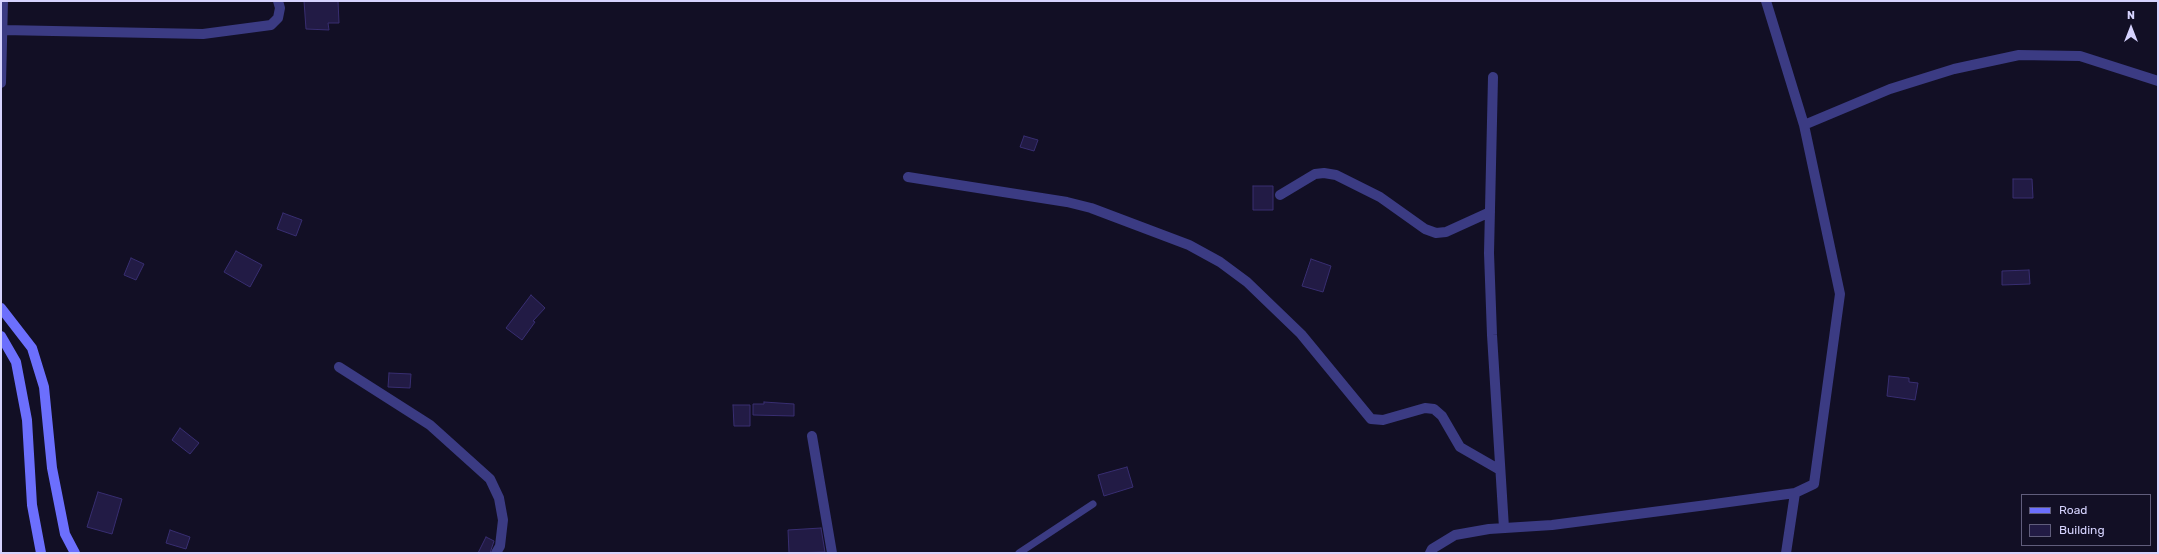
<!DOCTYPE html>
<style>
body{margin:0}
#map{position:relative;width:2159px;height:554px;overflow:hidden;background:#120f25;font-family:Rubik,sans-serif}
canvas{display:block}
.frame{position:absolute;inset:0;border:2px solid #d6d3fe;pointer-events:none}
.legend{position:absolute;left:2021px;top:494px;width:130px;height:52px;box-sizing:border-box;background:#120f25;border:1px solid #605d7c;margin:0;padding:5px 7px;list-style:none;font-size:12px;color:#d6d3fe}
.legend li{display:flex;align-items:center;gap:8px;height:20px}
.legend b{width:20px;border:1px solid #605d7c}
.north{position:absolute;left:2111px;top:8px;width:40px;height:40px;-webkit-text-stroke:3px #120f25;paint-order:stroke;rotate:0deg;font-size:11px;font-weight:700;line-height:16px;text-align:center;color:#d6d3fe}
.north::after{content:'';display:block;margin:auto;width:14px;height:18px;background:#d6d3fe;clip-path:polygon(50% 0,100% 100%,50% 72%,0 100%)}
</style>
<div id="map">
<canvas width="2159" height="554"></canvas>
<div class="frame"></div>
<ul class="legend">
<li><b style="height:5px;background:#6c6ffd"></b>Road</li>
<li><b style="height:11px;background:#221b45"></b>Building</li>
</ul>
<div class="north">N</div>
</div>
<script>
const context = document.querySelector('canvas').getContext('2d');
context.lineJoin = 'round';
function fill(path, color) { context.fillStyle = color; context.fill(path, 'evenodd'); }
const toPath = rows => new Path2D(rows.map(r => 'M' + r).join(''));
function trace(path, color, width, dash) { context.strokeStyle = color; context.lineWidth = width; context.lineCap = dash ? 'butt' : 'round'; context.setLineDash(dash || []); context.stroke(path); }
const building = toPath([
 [304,1,338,1,339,23,328,23,329,30,306,29,304,1],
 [1024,136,1038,140,1034,151,1020,147,1024,136],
 [2013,179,2032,179,2033,198,2013,198,2013,179],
 [1253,186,1273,186,1273,210,1253,210,1253,186],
 [283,213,302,220,296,236,277,229,283,213],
 [236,251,262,265,250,287,224,272,236,251],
 [131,258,144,264,136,280,124,275,131,258],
 [1311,259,1331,266,1323,292,1302,286,1311,259],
 [2029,270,2030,284,2002,285,2002,271,2029,270],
 [531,295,545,308,533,321,535,322,522,340,506,328,531,295],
 [389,373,411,374,410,388,388,387,389,373],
 [1889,376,1909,378,1909,382,1918,383,1915,400,1887,396,1889,376],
 [764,402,794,404,794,416,753,415,753,404,764,404,764,402],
 [733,405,750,405,750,426,734,426,733,405],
 [180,428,199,443,190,454,172,440,180,428],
 [1127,467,1133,487,1104,496,1098,475,1127,467],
 [98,492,122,499,112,534,87,527,98,492],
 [821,528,825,552,789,553,788,530,821,528],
 [170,530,190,537,186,549,166,543,170,530],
 [486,537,494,541,490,553,478,553,486,537]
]);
fill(building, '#221b45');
trace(building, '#382e71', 1);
trace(toPath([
 [1019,553,1093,504]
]), '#3b3b83', 7);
trace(toPath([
 [3,30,203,34,271,25,278,18,280,8,278,1],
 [1493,77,1489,253,1492,335,1504,528],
 [1,83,3,1],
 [1804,125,1890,89,1954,69,2019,55,2080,56,2158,81],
 [908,177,1067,202,1091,208,1189,245,1220,262,1247,282,1301,334,1371,419,1383,420,1425,408,1434,409,1442,416,1460,447,1500,470],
 [1280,195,1315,174,1324,173,1336,175,1380,197,1425,229,1436,233,1446,232,1490,212],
 [339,367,430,425,490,479,499,498,503,520,500,546,496,553],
 [812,436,832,553],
 [1430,553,1432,549,1455,535,1489,529,1552,525,1707,505,1795,493,1814,484,1840,294,1804,125,1766,1],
 [1786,553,1795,493]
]), '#3b3b83', 10);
trace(toPath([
 [1,308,32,348,44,387,52,468,65,534,75,553],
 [1,336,16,362,27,420,32,505,41,553]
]), '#6c6ffd', 10);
</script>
